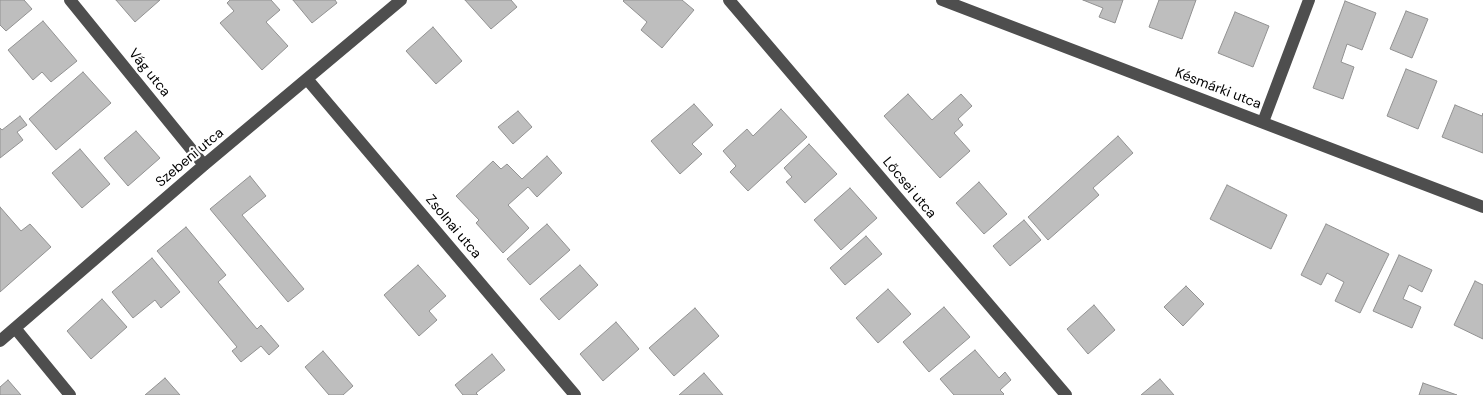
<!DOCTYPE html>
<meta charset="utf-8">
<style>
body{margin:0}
canvas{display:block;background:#fff}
</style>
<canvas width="1483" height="395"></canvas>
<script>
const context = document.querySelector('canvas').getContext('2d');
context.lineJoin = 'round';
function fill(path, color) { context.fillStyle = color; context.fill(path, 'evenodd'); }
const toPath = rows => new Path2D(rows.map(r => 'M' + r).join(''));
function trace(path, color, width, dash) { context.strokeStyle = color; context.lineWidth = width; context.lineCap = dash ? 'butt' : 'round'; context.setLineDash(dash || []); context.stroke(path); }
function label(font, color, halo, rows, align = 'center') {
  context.font = font + ' "DM Sans",sans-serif'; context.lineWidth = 4.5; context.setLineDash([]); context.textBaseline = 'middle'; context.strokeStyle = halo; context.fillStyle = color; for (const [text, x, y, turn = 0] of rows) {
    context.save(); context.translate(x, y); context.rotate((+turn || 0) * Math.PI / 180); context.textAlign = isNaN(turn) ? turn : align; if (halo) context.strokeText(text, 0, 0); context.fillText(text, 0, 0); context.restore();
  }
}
const building = toPath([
 [0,0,24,0,32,9,6,31,0,25,0,0],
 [116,0,160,0,135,22,116,0],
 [230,0,271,0,280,10,266,22,288,46,262,70,220,23,234,11,227,3,230,0],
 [293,0,335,0,337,3,312,23,293,0],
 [465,0,511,0,517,7,491,29,465,0],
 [624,0,682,0,694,10,662,48,641,30,647,22,623,1,624,0],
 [1083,0,1123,0,1115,23,1099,17,1103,8,1083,0],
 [1159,0,1196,0,1182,39,1149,27,1159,0],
 [1345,1,1376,13,1362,50,1347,44,1341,62,1354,67,1343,99,1313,88,1345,1],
 [1406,11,1428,19,1412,58,1390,49,1406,11],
 [1235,12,1269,26,1253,67,1218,53,1235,12],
 [43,21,77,61,51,82,42,72,33,80,8,50,43,21],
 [433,27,462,61,436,84,406,51,433,27],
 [1406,69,1437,81,1418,129,1387,116,1406,69],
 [83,72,111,103,56,150,29,119,83,72],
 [908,94,932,120,961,94,972,106,958,119,963,125,954,133,970,151,940,178,884,116,908,94],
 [694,104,713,125,692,144,702,154,680,174,651,141,694,104],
 [1455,105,1482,116,1483,113,1483,153,1442,137,1455,105],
 [781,109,807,137,748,191,730,172,736,166,723,151,747,129,753,136,781,109],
 [518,111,532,127,513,144,498,127,518,111],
 [20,116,27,125,17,132,23,140,0,158,0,128,2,130,20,116],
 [136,131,160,158,128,186,104,158,136,131],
 [1118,136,1133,153,1093,188,1099,195,1048,240,1028,217,1118,136],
 [809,144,837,174,805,203,786,182,792,177,784,168,809,144],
 [80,149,110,184,82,208,52,173,80,149],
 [547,156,562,173,537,197,528,187,508,205,529,228,503,253,476,223,479,220,456,196,493,161,501,169,507,164,522,179,547,156],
 [250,176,266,196,242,215,304,289,288,302,210,209,250,176],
 [979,182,1007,214,984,234,956,203,979,182],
 [1227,185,1287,215,1271,249,1210,219,1227,185],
 [850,188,877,218,841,250,814,220,850,188],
 [0,207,21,231,30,224,51,247,0,292,0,207],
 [1024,220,1041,240,1010,266,993,246,1024,220],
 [547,224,570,250,530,285,507,259,547,224],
 [1326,224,1389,254,1360,313,1335,301,1344,282,1327,273,1321,285,1301,275,1326,224],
 [186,227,226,275,218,282,257,329,261,325,279,346,269,355,261,346,241,362,232,351,237,347,157,251,186,227],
 [866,236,882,254,845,285,830,268,866,236],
 [1399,255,1432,270,1422,292,1409,285,1403,299,1421,307,1412,328,1373,311,1399,255],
 [152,258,180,292,161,308,155,300,133,318,112,292,152,258],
 [418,265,446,296,429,311,437,320,419,336,384,295,418,265],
 [580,265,598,285,559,320,540,299,580,265],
 [1475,281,1483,285,1483,339,1454,325,1475,281],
 [1186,286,1204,304,1183,326,1164,307,1186,286],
 [888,289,911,314,878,343,856,318,888,289],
 [102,299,127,327,91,359,67,331,102,299],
 [1094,305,1115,330,1088,354,1067,329,1094,305],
 [944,307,970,337,929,372,903,342,944,307],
 [695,308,719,336,674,376,649,348,695,308],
 [616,322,639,349,603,381,580,354,616,322],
 [975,350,999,378,1005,372,1011,380,1000,390,1004,394,1003,395,954,395,940,379,975,350],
 [323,351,353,386,343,395,329,395,305,367,323,351],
 [492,354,505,370,476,393,478,395,463,395,455,385,492,354],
 [704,373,723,395,679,395,704,373],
 [165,378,180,395,145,395,165,378],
 [1160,379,1174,395,1141,395,1160,379],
 [8,380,21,395,0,395,0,387,8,380],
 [1423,383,1457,395,1419,395,1423,383]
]);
fill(building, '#bebebe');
trace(building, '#929292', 1);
trace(toPath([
 [70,0,204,165],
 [729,0,1066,395],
 [942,0,1483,207],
 [307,79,575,395],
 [1263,122,1309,0],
 [15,328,70,395],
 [0,341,204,165,401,0]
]), '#4e4e4e', 12);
label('14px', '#000', '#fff', [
 ["Vág utca",149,73,51],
 ["Késmárki utca",1218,89,21],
 ["Szebeni utca",190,158,-40],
 ["Lőcsei utca",909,188,50],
 ["Zsolnai utca",453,227,50]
]);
</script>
